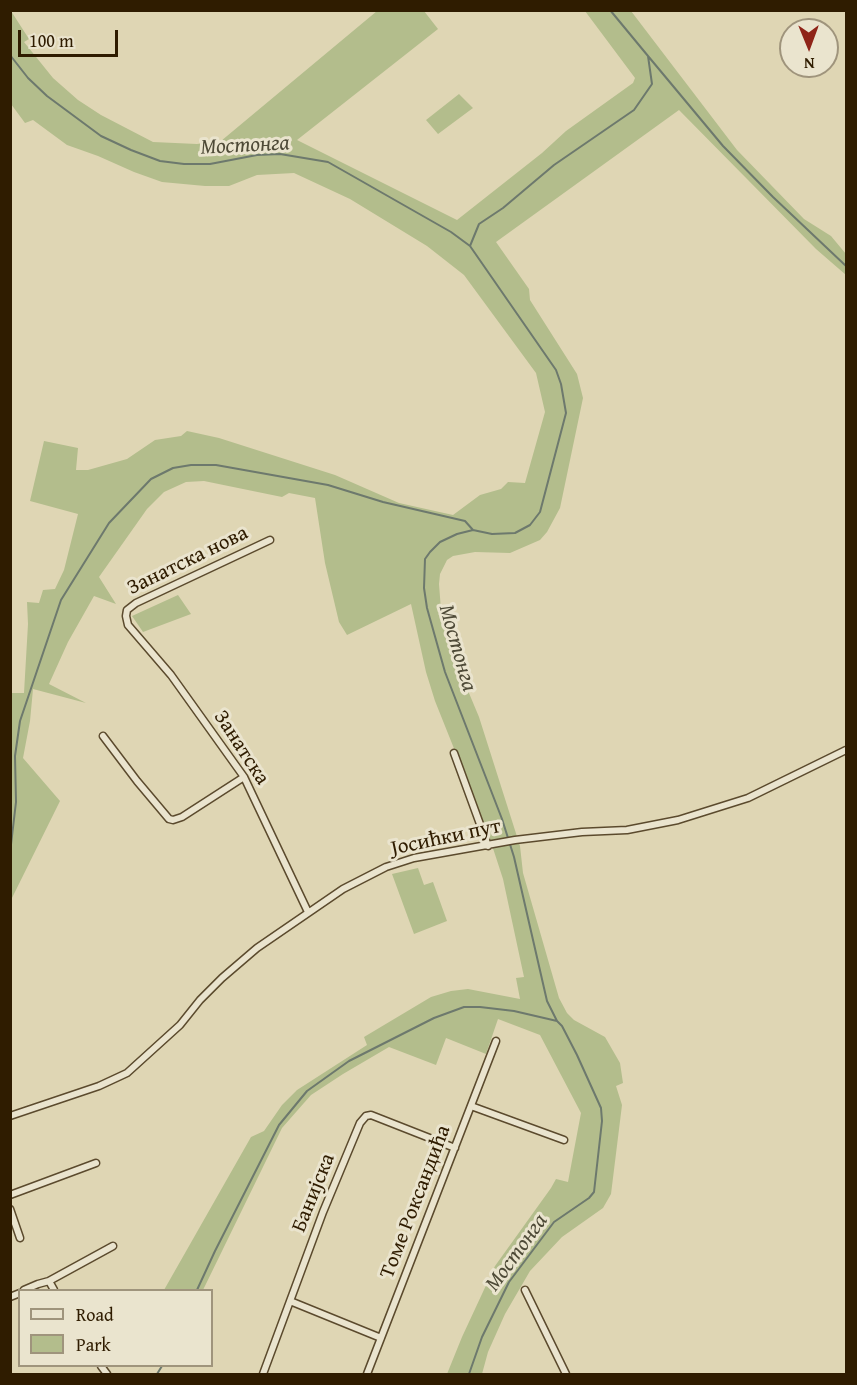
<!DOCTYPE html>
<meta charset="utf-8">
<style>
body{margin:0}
#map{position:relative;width:857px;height:1385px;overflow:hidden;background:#dfd6b4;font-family:"Gentium Book Plus",serif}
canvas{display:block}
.frame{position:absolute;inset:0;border:12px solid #2f1c00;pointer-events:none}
.legend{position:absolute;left:18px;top:1289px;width:195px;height:78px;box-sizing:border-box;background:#eae4ce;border:2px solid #9f947c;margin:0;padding:8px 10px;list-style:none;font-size:18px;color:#2f1c00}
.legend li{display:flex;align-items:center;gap:12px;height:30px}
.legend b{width:30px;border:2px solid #9f947c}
.north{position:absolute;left:779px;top:18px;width:60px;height:60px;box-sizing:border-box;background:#eae4ce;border:2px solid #9f947c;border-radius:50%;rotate:179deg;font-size:16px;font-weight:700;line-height:24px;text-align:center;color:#2f1c00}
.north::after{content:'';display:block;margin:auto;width:21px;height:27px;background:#8f2418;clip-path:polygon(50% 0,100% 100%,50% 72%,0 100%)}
.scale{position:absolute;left:18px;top:30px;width:100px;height:27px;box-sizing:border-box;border:3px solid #2f1c00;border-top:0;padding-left:8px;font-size:18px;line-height:21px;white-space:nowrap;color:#2f1c00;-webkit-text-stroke:4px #eae4ce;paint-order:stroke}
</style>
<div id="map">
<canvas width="857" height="1385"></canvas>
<div class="frame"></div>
<ul class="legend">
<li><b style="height:8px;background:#eae4ce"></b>Road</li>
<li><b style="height:16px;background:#b3bd8c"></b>Park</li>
</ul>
<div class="north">N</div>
<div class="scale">100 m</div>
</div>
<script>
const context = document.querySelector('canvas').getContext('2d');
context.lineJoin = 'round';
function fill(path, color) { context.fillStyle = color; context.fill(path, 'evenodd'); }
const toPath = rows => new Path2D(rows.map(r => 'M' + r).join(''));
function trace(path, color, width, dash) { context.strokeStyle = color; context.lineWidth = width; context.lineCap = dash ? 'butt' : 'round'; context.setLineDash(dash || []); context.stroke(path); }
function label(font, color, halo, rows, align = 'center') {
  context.font = font + ' "Gentium Book Plus",serif'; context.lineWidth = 6; context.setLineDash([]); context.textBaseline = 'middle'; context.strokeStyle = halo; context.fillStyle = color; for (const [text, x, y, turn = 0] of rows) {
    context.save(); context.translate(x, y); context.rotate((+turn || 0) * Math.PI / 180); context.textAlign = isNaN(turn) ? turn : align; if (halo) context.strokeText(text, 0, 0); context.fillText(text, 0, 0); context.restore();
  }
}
fill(toPath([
 [11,11,29,39,24,42,53,78,78,100,101,115,153,142,197,144,221,141,377,11,424,11,438,29,297,140,457,220,542,153,566,131,633,83,635,78,585,11,631,11,737,150,804,219,831,236,846,254,846,275,816,249,679,110,496,242,529,289,530,300,577,374,583,398,560,508,547,532,540,540,510,553,475,552,453,556,447,560,440,574,439,584,441,610,456,662,479,717,520,846,523,873,559,998,567,1013,574,1020,605,1037,620,1063,623,1083,616,1086,622,1105,611,1194,603,1208,562,1237,530,1271,505,1314,488,1352,482,1374,447,1374,462,1337,495,1266,551,1188,556,1179,568,1182,581,1113,540,1035,498,1019,486,1054,446,1038,436,1065,389,1047,343,1074,311,1095,282,1128,203,1290,164,1290,251,1137,264,1131,282,1105,297,1090,367,1045,364,1037,431,997,451,991,468,989,520,999,516,978,524,977,503,879,489,836,435,701,426,672,411,604,347,635,339,622,325,563,315,498,289,493,282,497,204,481,186,482,164,492,147,509,99,577,116,604,94,596,68,642,49,684,86,703,33,689,30,721,23,758,60,801,11,900,11,693,24,693,28,624,27,602,39,603,43,590,55,589,64,570,78,514,30,501,44,441,78,448,76,470,88,470,127,459,155,440,181,436,187,431,219,438,335,475,399,503,453,515,480,495,501,489,508,482,525,483,545,412,536,373,464,275,427,246,350,199,294,173,257,175,229,186,205,186,162,182,134,172,98,156,67,145,33,120,25,123,11,104],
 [459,94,473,108,438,134,426,120],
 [178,595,191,614,143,632,132,616],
 [418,868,424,885,433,882,447,921,414,934,392,874]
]), '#b3bd8c');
trace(toPath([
 [10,55,28,78,47,96,101,136,131,150,160,161,184,164,210,164,257,155,280,154,328,162,451,232,470,246,556,370,561,384,566,413,540,512,530,525,515,533,492,534,473,530,457,534,440,542,430,552,425,559,424,588,427,608,445,672,502,819,514,857,547,1001,557,1021,562,1026,577,1055,601,1108,602,1121,594,1192,589,1198,554,1222,509,1282,482,1337,469,1374],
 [648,56,723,146,773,197,846,266],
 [470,246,479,224,503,208,554,165,634,110,652,84,648,56,610,10],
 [10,853,16,802,15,756,20,721,61,600,109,523,151,479,173,468,191,465,216,465,328,485,383,502,465,521,473,530],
 [197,1290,215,1251,279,1125,307,1091,349,1061,434,1018,464,1007,480,1007,514,1011,557,1021],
 [157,1374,162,1366]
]), '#6d796d', 2);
const minor = toPath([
 [270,540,136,603,127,610,126,616,128,625,171,675,244,777,308,912],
 [103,736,137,781,169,819,173,820,182,817,244,777],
 [454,753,488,846],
 [471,1106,564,1140],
 [10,1116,99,1086,127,1073,180,1025,200,1000,222,978,257,948,343,889,386,867,414,858,515,840,582,832,627,830,678,820,748,798,846,750],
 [10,1195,96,1163],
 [10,1209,20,1238],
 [49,1281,54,1290],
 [24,1290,38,1284,49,1281,113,1246],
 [525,1290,566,1374],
 [10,1297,20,1293],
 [290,1301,381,1338],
 [101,1366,107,1374],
 [263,1374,323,1212,360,1123,366,1116,371,1115,455,1148],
 [367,1374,496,1041]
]);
trace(minor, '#5b4a2d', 9);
trace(minor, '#eae4ce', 6);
label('21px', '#2f1c00', '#eae4ce', [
 ["Занатска нова",188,561,-26],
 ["Занатска",241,748,57],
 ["Јосићки пут",446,838,-12],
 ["Банијска",314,1193,-68],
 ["Томе Роксандића",416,1202,-69]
]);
label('italic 22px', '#4e4a37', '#eae4ce', [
 ["Мостонга",245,146,-3],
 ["Мостонга",457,648,74],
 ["Мостонга",517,1253,-54]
]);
</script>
